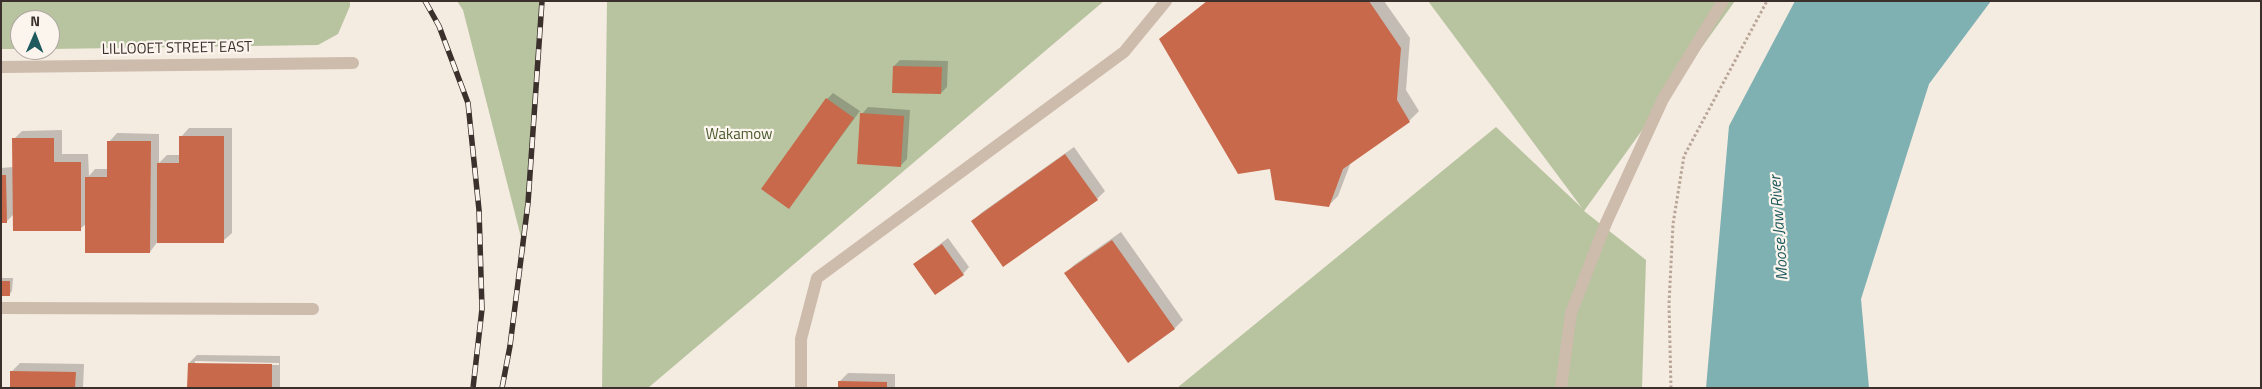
<!DOCTYPE html>
<style>
body{margin:0}
#map{position:relative;width:2262px;height:389px;overflow:hidden;background:#f4ebe1;font-family:"Titillium Web",sans-serif}
canvas{display:block}
.frame{position:absolute;inset:0;border:2px solid #3b302b;pointer-events:none}
.north{position:absolute;left:10px;top:10px;width:50px;height:50px;box-sizing:border-box;background:#fbf5ee;border:1px solid #aea6a0;border-radius:50%;rotate:1deg;font-size:14px;font-weight:700;line-height:20px;text-align:center;color:#3b302b}
.north::after{content:'';display:block;margin:auto;width:18px;height:22px;background:#1f5a5e;clip-path:polygon(50% 0,100% 100%,50% 72%,0 100%)}
</style>
<div id="map">
<canvas width="2262" height="389"></canvas>
<div class="frame"></div>
<div class="north">N</div>
</div>
<script>
const context = document.querySelector('canvas').getContext('2d');
context.lineJoin = 'round';
function fill(path, color) { context.fillStyle = color; context.fill(path, 'evenodd'); }
const toPath = rows => new Path2D(rows.map(r => 'M' + r).join(''));
function trace(path, color, width, dash) { context.strokeStyle = color; context.lineWidth = width; context.lineCap = dash ? 'butt' : 'round'; context.setLineDash(dash || []); context.stroke(path); }
function label(font, color, halo, rows, align = 'center') {
  context.font = font + ' "Titillium Web",sans-serif'; context.lineWidth = 4.5; context.setLineDash([]); context.textBaseline = 'middle'; context.strokeStyle = halo; context.fillStyle = color; for (const [text, x, y, turn = 0] of rows) {
    context.save(); context.translate(x, y); context.rotate((+turn || 0) * Math.PI / 180); context.textAlign = isNaN(turn) ? turn : align; if (halo) context.strokeText(text, 0, 0); context.fillText(text, 0, 0); context.restore();
  }
}
fill(toPath([
 [1,1,350,1,350,6,338,34,318,45,50,49,50,20,20,20,20,49,1,49],
 [457,1,540,1,525,253,463,10],
 [607,1,1104,1,648,388,602,388],
 [1428,1,1735,1,1584,211,1646,260,1642,388,1177,388,1496,127,1582,208]
]), '#b8c4a0');
fill(toPath([
 [1795,1,1991,1,1929,84,1861,299,1869,388,1706,388,1729,126]
]), '#7fb0b2');
fill(toPath([
 [1208,1,1384,1,1410,38,1406,90,1419,111,1409,121,1351,162,1338,196,1328,206,1271,168,1160,39],
 [900,60,948,61,947,87,941,93,894,66],
 [833,93,860,111,789,207,827,99],
 [868,107,910,110,907,159,901,165,862,114],
 [189,128,232,128,232,233,223,241,158,241,150,252,86,224,80,229,14,214,6,222,1,222,1,168,14,167,14,139,22,131,62,130,62,154,88,154,89,176,95,169,108,169,109,142,117,133,159,134,159,163,167,155,181,155,181,137],
 [1074,147,1105,191,1097,199,973,221,981,213],
 [1121,232,1183,320,1175,328,1128,361,1066,273,1074,265],
 [948,238,969,267,963,274,914,264],
 [1,278,13,278,12,291,9,295,1,295],
 [197,355,280,356,280,388,188,388,189,363],
 [195,361,279,363,279,365,195,364],
 [20,363,84,364,83,388,11,388,11,372],
 [848,373,895,374,895,388,839,388,839,382]
]), '#0003');
fill(toPath([
 [1207,1,1369,1,1401,48,1397,100,1410,122,1343,169,1329,207,1275,200,1270,169,1238,174,1159,39],
 [893,66,942,67,941,94,892,93],
 [826,98,854,118,789,209,761,189],
 [860,113,904,116,901,167,857,164],
 [179,136,224,136,224,243,157,243,157,163,179,163],
 [12,138,54,138,54,162,81,162,81,231,13,231],
 [107,141,151,141,150,253,85,253,85,177,107,177],
 [1065,154,1098,200,1003,267,971,221],
 [1,175,6,175,7,223,1,223],
 [1112,240,1175,329,1128,363,1064,273],
 [942,244,964,275,935,295,913,264],
 [1,281,10,281,10,296,1,296],
 [188,363,272,364,272,388,187,388],
 [10,371,76,372,75,388,10,388],
 [838,381,887,382,887,388,838,388]
]), '#c8694b');
trace(toPath([
 [1671,388,1669,304,1673,224,1684,156,1767,1]
]), '#b9a596', 3, [2.5, 2.5]);
trace(toPath([
 [1,308,313,309],
 [801,388,801,339,817,278,1124,52,1166,1]
]), '#cdbbac', 12);
trace(toPath([
 [1,67,353,63],
 [1561,388,1571,313,1606,223,1663,99,1723,1]
]), '#cdbbac', 12);
const rail = toPath([
 [425,1,439,26,468,103,479,210,482,309,473,388],
 [502,388,510,346,528,203,542,1]
]);
trace(rail, '#3b302b', 5.5);
trace(rail, '#fbf5ee', 4, [11]);
label('15px', '#3b302b', '#fbf5ee', [
 ["LILLOOET STREET EAST",177,49,-1]
]);
label('15px', '#4a5a2e', '#fbf5ee', [
 ["Wakamow",739,135]
]);
label('italic 16px', '#1f5a5e', '#fbf5ee', [
 ["Moose Jaw River",1780,228,-94]
]);
</script>
